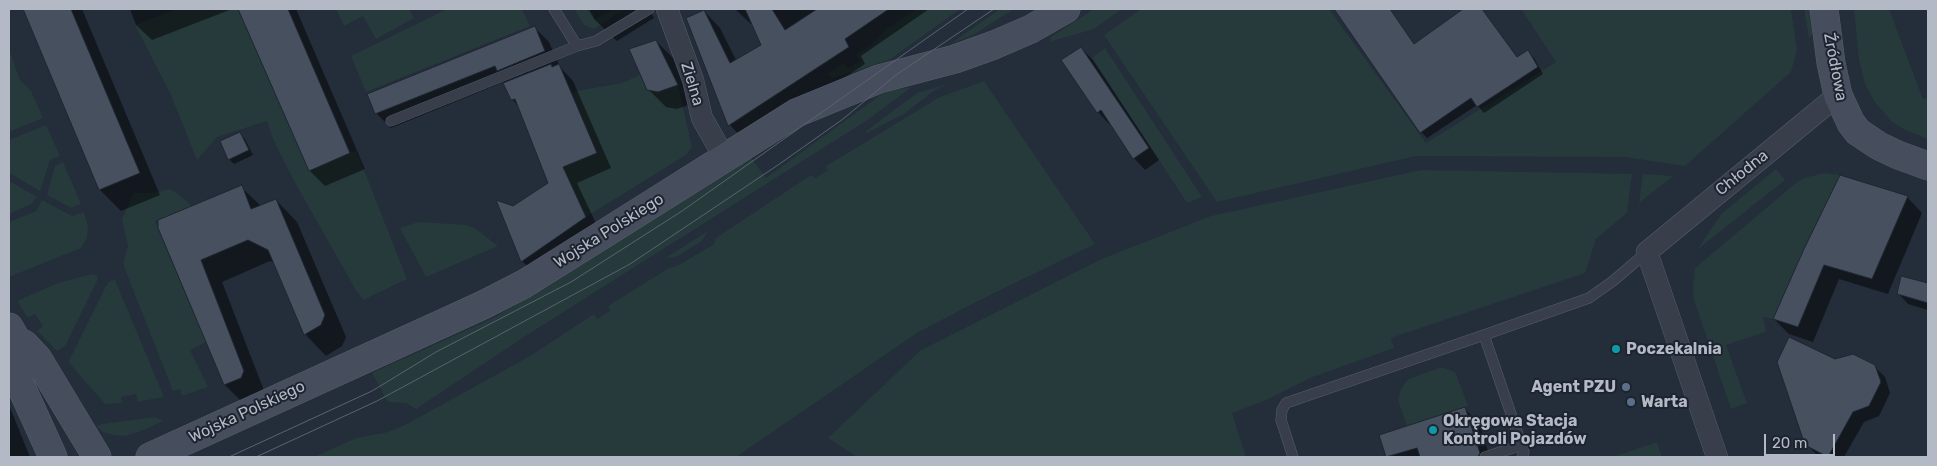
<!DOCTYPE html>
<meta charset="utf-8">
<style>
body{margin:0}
#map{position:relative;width:1937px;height:466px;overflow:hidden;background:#242d3a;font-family:Rubik,sans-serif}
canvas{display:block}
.frame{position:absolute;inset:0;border:10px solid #b3bac6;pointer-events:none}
.scale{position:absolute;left:1764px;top:434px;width:71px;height:22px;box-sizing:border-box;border:2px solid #b3bac6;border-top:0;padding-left:6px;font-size:15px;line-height:18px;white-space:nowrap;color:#b3bac6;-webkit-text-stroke:4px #1d2430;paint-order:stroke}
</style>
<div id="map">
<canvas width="1937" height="466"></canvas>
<div class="frame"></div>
<div class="scale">20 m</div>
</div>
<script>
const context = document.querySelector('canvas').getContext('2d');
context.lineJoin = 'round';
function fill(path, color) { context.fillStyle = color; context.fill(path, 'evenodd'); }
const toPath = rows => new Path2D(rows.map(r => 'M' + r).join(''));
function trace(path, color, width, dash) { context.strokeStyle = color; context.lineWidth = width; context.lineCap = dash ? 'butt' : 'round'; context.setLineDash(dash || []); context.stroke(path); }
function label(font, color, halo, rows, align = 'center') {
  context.font = font + ' Rubik,sans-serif'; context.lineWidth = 4; context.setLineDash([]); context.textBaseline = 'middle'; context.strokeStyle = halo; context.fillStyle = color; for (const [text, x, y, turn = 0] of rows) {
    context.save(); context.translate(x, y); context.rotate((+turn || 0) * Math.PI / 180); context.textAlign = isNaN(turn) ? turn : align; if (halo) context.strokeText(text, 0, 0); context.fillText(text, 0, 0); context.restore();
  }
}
fill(toPath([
 [177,9,238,9,309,171,356,150,407,279,363,300,354,287,293,179,273,139,267,121,217,137,197,160,171,95,135,25],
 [336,9,409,9,414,18,376,39,363,16,344,26],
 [447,9,522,9,530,26,366,92,351,56],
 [574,9,587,9,595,20,613,9,625,9,594,29,584,25],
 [916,9,960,9,889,60,836,77,833,78,827,74,844,63,848,68,860,61,856,55,868,47,888,28],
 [1000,9,1014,9,973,35,950,44],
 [1094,9,1122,9,1094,29,1049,42,1051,37],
 [1141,9,1329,9,1426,143,1556,62,1521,9,1791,9,1797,50,1791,72,1685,166,1624,157,1416,156,1217,202,1104,35],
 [1804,9,1810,9,1813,33,1809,38],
 [1854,9,1889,9,1923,99,1928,98,1928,139,1905,130,1892,122,1874,101,1865,84,1859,60],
 [1105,48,1202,197,1187,203,1092,58],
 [9,49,20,80,31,91,43,118,9,132],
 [640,75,647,90,658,92,678,85,692,147,686,155,586,217,563,167,597,152,571,92,622,83],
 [984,81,1095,244,978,301,917,333,736,457,314,457,356,438,388,432,405,425,530,356,594,314,597,319,610,311,608,306,669,268,677,266,713,245,716,238,811,175,815,178,828,170,826,166,940,97],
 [951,83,935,90,904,114,867,133,866,131,917,93],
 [912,87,866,121,527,335,416,409,406,403,388,402,372,373,491,319,549,286,750,156,766,178,882,94,892,90],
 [46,125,60,156,50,160,40,191,9,173,9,140],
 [63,162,81,204,71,208,47,195,55,166],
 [1776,169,1785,180,1697,250,1722,213],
 [1421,170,1632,174,1627,213,1596,239,1585,273,1391,338,1394,348,1310,378,1264,401,1232,413,1246,457,857,457,828,438,921,350,1104,258,1211,216],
 [1825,173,1840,175,1773,319,1763,317,1766,332,1726,345,1747,403,1731,409,1694,300,1693,288,1695,268,1797,182,1807,177],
 [1643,174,1673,176,1639,203],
 [9,181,37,197,31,204,9,214],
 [169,189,177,193,192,206,155,221,206,342,190,350,208,387,182,396,180,389,173,391,123,264,128,246,122,220,133,193,155,193],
 [42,200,72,216,84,212,88,226,87,238,81,248,9,277,9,222,36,211],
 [418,222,467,225,476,229,498,246,426,277,400,228],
 [708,231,702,241,678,256,670,258,667,257],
 [92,274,97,275,98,279,65,346,57,351,37,331,43,326,35,314,28,318,17,301,58,283],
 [115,280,164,397,138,402,136,394,121,397,122,403,105,404,70,364,69,361,106,286,110,281],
 [1442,367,1455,372,1468,406,1407,426,1398,400,1401,389,1408,379],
 [156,417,163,421,139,432,124,436,114,435,103,432,97,426,102,424],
 [1657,442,1662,457,1613,457]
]), '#26393b');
fill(toPath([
 [24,9,82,9,160,195,121,211,100,190],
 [130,9,232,9,152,40,136,25],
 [240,9,296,9,365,169,325,186,310,171],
 [589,9,649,9,654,18,617,41,595,20],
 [735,9,929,9,861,56,865,64,746,142,730,125,687,19,704,11,720,28,736,60,762,45,753,23,751,24],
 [1335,9,1390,9,1415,45,1465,9,1482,9,1518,58,1528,52,1534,58,1543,74,1484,113,1477,105,1427,138,1421,132],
 [535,28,549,42,560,67,573,81,611,168,577,183,600,232,537,276,522,261,513,208,550,183,519,107,512,99,504,82,391,128,376,113],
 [656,41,674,59,694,103,677,109,666,107,648,89],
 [1081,48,1093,60,1159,160,1145,170,1134,158,1111,123,1109,124,1098,112],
 [240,134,245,139,253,155,234,164,229,159],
 [241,187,261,206,276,200,297,222,346,337,342,346,326,356,305,334,275,263,270,261,222,282,265,393,246,406,225,385,159,227],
 [1907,197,1922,213,1888,294,1839,279,1813,342,1789,334,1774,319,1805,249],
 [1902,277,1928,285,1928,310,1908,304,1898,293],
 [1874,366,1885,377,1890,393,1879,416,1864,422,1844,457,1821,457,1817,455,1806,444],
 [9,405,30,457,9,457],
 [1465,409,1479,423,1490,457,1387,457,1380,436]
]), '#0007');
const building = toPath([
 [23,9,71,9,140,173,99,190,23,9],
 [238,9,288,9,350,153,309,171,238,9],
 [745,9,772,9,785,30,817,9,889,9,845,39,849,47,728,126,686,18,704,10,730,63,761,45,745,9],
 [1334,9,1390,9,1414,44,1463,9,1482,9,1517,57,1528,50,1538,67,1477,107,1471,98,1420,133,1334,9],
 [535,26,545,51,497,71,495,66,375,114,367,94,535,26],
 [656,40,678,85,658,92,647,90,629,49,656,40],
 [1081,47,1149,148,1133,159,1101,110,1097,113,1061,60,1081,47],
 [551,64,552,67,559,64,597,153,563,167,586,217,521,262,496,200,513,206,548,183,515,99,511,100,503,83,551,64],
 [240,132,249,150,228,160,220,141,240,132],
 [1840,175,1908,196,1872,279,1824,265,1798,327,1773,319,1804,249,1840,175],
 [242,185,251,209,276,199,325,315,321,325,304,335,268,250,248,240,201,260,244,371,241,378,224,385,158,228,158,220,242,185],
 [1901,276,1928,283,1928,303,1897,294,1901,276],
 [1789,337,1835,359,1853,354,1875,365,1881,382,1869,406,1853,412,1828,457,1805,445,1777,362,1789,337],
 [1465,407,1480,453,1478,457,1420,457,1417,448,1386,457,1379,435,1465,407]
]);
fill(building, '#46505e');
trace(building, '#1f2632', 1);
const lane = toPath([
 [554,9,577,46,596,41,649,9],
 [391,121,577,46],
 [1293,457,1281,420,1282,410,1286,403,1484,335],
 [1485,457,1522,445],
 [1522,457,1524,452,1484,335,1589,298,1613,281,1647,252]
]);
const street = toPath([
 [667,9,693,80,702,118,724,157],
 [1717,457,1647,252,1838,95]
]);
const secondary = toPath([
 [1824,9,1831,63,1838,95,1851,123,1858,132,1879,146,1898,155,1928,166],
 [9,327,17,341,24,344,38,359,97,457],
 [17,341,14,357,19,382,53,457],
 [150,457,483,305,524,284,607,232,796,113,879,79,955,59,994,45,1031,29,1066,9]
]);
trace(lane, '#565d69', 11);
trace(street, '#565d69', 22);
trace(secondary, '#565d69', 29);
trace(lane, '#383f4b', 10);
trace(street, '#383f4b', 21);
trace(secondary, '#464e5d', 28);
trace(toPath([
 [229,457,372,391,436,352,571,282,682,211,968,9],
 [256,457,377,401,630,264,778,165,843,119,896,75,994,9]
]), '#5a6372', 1);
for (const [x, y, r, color] of [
 [1616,349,5,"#0f9aa8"],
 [1626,387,5,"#5c6f8a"],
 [1631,402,5,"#5c6f8a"],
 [1433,430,5,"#0f9aa8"]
]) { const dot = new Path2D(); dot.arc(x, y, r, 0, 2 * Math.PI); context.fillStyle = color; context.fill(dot); trace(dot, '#1d2430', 2); }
label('16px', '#b3bac6', '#1d2430', [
 ["Źródłowa",1835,67,79],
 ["Zielna",692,84,73],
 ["Chłodna",1742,173,-39],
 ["Wojska Polskiego",609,231,-32],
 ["Wojska Polskiego",247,412,-25]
]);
label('bold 16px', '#b3bac6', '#1d2430', [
 ["Poczekalnia",1626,349],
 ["Agent PZU",1616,387,"right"],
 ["Warta",1641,402],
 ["Okręgowa Stacja",1443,421],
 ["Kontroli Pojazdów",1443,439]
], 'left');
</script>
